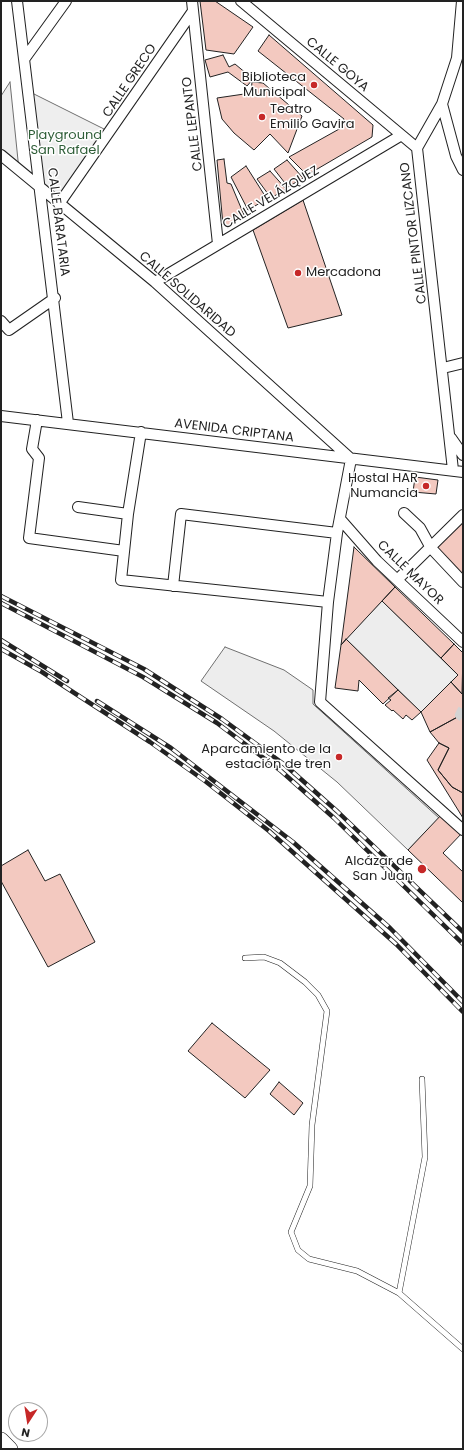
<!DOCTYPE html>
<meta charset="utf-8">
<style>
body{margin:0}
#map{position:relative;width:464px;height:1450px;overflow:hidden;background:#fff;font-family:Poppins,sans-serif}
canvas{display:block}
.frame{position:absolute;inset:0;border:2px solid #222;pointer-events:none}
.north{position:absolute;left:8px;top:1402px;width:40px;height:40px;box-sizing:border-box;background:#fff;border:1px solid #a7a7a7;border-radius:50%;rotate:192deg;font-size:11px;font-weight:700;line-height:16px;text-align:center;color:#222}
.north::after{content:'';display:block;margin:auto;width:14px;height:18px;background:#c62828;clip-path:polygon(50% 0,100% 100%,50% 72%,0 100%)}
</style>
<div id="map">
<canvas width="464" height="1450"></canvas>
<div class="frame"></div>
<div class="north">N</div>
</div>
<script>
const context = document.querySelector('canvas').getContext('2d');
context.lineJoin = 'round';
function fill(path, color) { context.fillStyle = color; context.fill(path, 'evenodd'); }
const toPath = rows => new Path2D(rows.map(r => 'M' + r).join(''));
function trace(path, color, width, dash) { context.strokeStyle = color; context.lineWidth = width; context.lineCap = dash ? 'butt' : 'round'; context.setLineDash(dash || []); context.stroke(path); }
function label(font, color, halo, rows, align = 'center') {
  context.font = font + ' Poppins,sans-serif'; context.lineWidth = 3; context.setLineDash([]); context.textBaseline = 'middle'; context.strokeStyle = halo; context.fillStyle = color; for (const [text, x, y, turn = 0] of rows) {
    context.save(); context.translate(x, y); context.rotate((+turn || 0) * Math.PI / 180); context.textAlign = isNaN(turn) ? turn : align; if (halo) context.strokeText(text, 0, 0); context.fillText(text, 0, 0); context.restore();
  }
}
const green = toPath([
 [10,82,19,170,1,155,1,96,10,82],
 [28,91,110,132,59,204,40,188,28,91]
]);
fill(green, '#eee');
trace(green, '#6f6f6f', 1);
const parking = toPath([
 [382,601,458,675,421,712,346,639,382,601],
 [225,647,284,670,313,690,313,704,439,818,408,850,337,782,274,731,201,681,225,647]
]);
fill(parking, '#ededed');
trace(parking, '#6f6f6f', 1);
const building = toPath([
 [200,1,215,1,253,27,234,54,206,50,200,1],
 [269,35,373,125,372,137,307,175,289,157,341,128,344,119,258,51,269,35],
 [223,55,229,67,235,64,253,79,247,86,228,72,210,77,205,60,223,55],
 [252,82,263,83,302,116,288,153,270,134,254,150,234,133,222,119,217,98,251,93,252,82],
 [224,159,227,183,231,184,244,215,228,228,223,225,217,160,224,159],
 [287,160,303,178,288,187,274,169,287,160],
 [246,166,267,199,248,210,231,177,246,166],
 [270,171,286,189,271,198,257,179,270,171],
 [303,200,342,315,288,328,253,230,303,200],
 [415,477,438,480,436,494,413,492,415,477],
 [463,522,463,574,436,549,463,522],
 [354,547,395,587,341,645,354,547],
 [395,587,454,644,441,658,382,601,395,587],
 [346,639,398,690,383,704,359,680,358,691,335,688,341,645,346,639],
 [454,644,463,653,462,694,451,682,458,675,441,658,454,644],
 [451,682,463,695,463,714,430,732,421,712,451,682],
 [398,690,421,712,412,720,406,715,403,719,393,710,392,711,385,705,391,700,388,698,398,690],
 [463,714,463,793,452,787,438,770,449,748,439,743,430,732,463,714],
 [439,743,449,748,438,770,452,787,463,793,463,818,427,760,439,743],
 [444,812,463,832,443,853,463,872,463,903,408,850,444,812],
 [28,850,45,881,60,874,95,942,48,967,1,881,1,866,28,850],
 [212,1023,270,1070,245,1098,188,1051,212,1023],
 [279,1082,303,1103,294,1115,270,1094,279,1082]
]);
fill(building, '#f3c9c0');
trace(building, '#222', 1);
trace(toPath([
 [463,709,460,715,463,717]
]), '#d3d3d3', 10, [10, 5]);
const lane = toPath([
 [245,958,264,957,280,963,305,982,318,995,327,1011,312,1125,310,1186,291,1232,298,1250,309,1259,357,1271,399,1293,463,1349],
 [399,1293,425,1157,422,1079]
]);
const street = toPath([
 [17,1,68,423],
 [192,1,218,244],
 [241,1,417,148],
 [25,58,66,1],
 [442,104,456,156,463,170],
 [1,155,155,282,351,459,337,533,328,602,320,702,463,830],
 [59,204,193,11],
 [155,282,400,136],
 [1,321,9,330,55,298],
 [443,368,463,363],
 [1,416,463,472],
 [37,420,32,449,39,458,29,538,124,551],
 [141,432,128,514,121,580,328,602],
 [451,438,463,455],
 [453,470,417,148,442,104,457,58,462,1],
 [78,507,128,514],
 [404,513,420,528,431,548,463,582],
 [341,520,377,561,463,642],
 [398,579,463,515],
 [173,586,181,514,337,533]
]);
const secondary = toPath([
 [1,1440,10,1449]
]);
trace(lane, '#222', 6);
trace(street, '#222', 12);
trace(secondary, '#222', 16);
trace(lane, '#fff', 5);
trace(street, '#fff', 10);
trace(secondary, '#fff', 15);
const rail = toPath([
 [1,596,144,669,222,719,285,765,338,812,463,932],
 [1,603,143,677,217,723,281,771,334,818,463,944],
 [1,640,67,681],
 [1,649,42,672,150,742,205,781,269,831,396,944,463,1012],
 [97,701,171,748,293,842,390,928,463,1002]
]);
trace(rail, '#222', 4.5);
trace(rail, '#fff', 3, [9]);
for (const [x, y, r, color] of [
 [314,85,4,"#c62828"],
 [262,117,4,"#c62828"],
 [298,273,4,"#c62828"],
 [426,486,4,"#c62828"],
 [339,757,4,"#c62828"],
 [422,869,5,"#c62828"]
]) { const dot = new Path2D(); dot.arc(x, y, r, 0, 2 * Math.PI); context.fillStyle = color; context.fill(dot); trace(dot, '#fff', 1.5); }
label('13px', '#222', '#fff', [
 ["CALLE GOYA",337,65,40],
 ["CALLE GRECO",130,81,-56],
 ["CALLE LEPANTO",193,124,-97],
 ["CALLE VELÁZQUEZ",271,198,-31],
 ["CALLE BARATARIA",58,222,83],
 ["CALLE PINTOR LIZCANO",414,233,-97],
 ["CALLE SOLIDARIDAD",187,295,41],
 ["AVENIDA CRIPTANA",234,431,7],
 ["CALLE MAYOR",410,573,44]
]);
label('13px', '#222', '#fff', [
 ["Biblioteca",306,78],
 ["Municipal",306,93],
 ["Teatro",270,110,"left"],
 ["Emilio Gavira",270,125,"left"],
 ["Mercadona",306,273,"left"],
 ["Hostal HAR",418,479],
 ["Numancia",418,494],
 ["Aparcamiento de la",331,750],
 ["estación de tren",331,765],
 ["Alcázar de",413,862],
 ["San Juan",413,877]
], 'right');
label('13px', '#2f5e38', '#fff', [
 ["Playground",65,136],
 ["San Rafael",65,151]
]);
</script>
